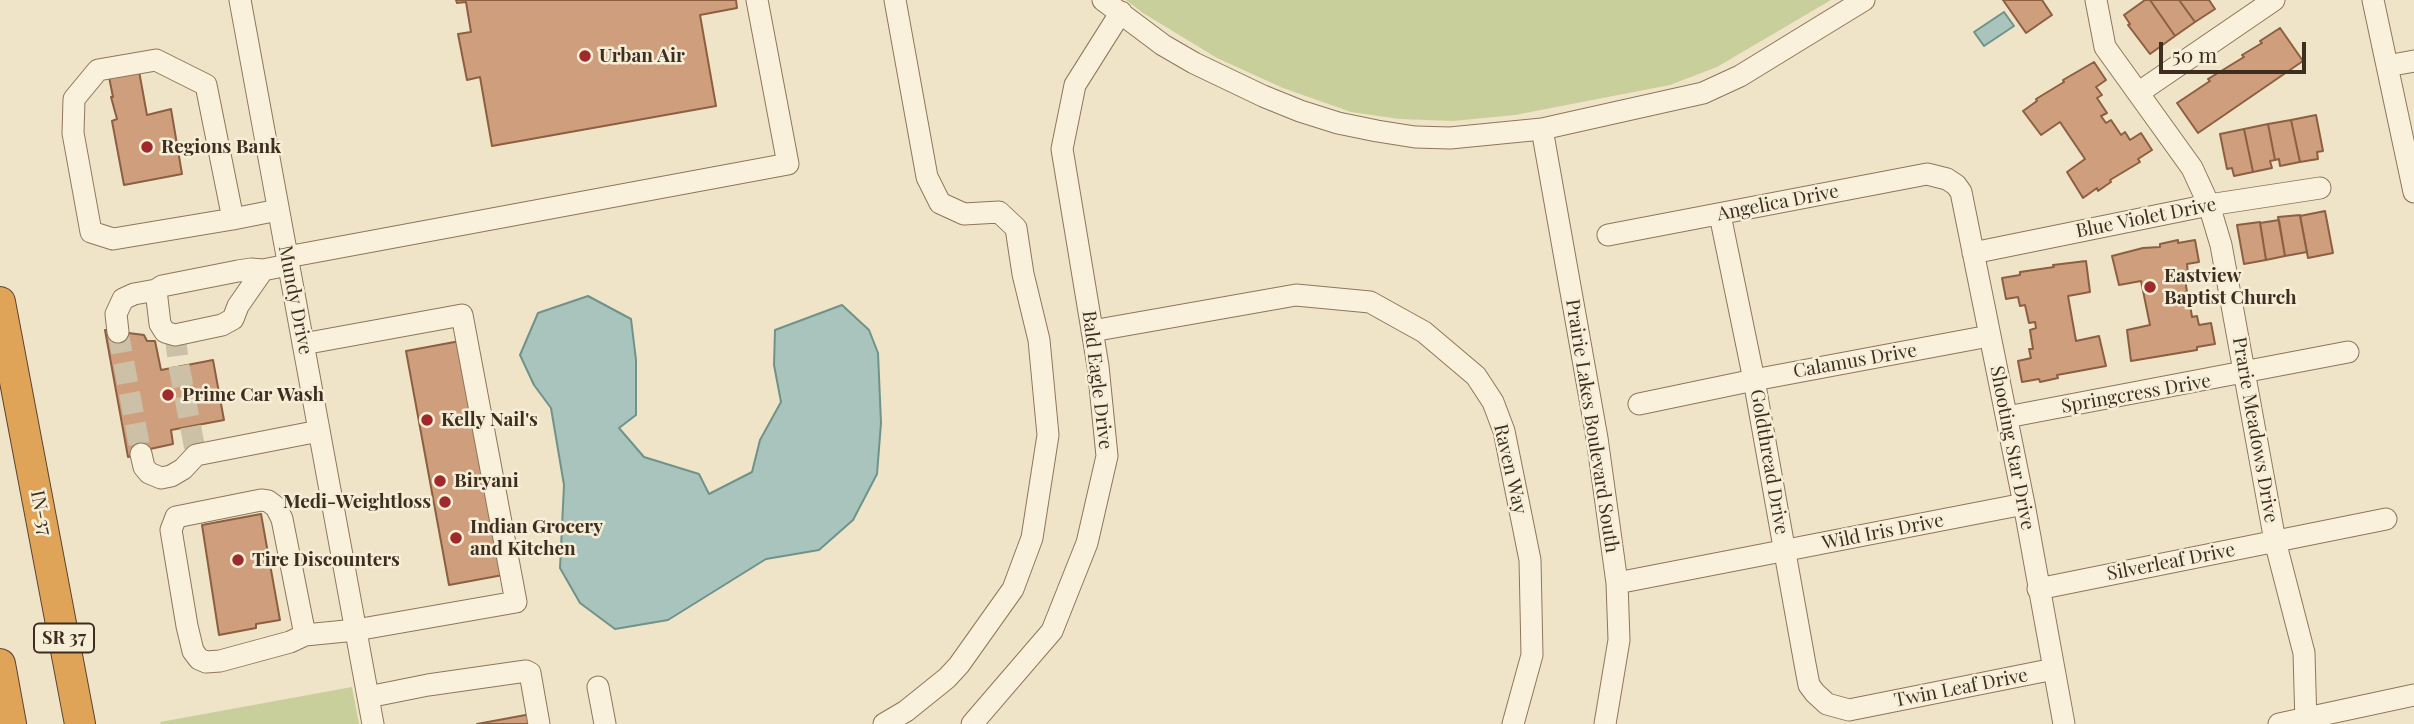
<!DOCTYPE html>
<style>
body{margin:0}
#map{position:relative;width:2414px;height:724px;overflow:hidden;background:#f0e4c8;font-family:"Playfair Display",serif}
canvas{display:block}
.scale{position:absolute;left:2159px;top:42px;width:147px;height:32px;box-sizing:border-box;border:4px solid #3d2e20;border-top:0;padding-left:9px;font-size:21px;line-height:24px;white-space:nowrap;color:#3d2e20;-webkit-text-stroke:5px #f7eed8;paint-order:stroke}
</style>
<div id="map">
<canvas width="2414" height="724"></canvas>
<div class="scale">50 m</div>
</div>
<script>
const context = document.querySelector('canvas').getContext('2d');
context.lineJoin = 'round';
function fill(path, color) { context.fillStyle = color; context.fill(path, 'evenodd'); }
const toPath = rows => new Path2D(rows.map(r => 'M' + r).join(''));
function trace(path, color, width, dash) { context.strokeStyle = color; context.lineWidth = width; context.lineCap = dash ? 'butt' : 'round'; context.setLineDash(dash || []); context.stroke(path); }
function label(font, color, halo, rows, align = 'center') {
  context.font = font + ' "Playfair Display",serif'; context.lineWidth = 5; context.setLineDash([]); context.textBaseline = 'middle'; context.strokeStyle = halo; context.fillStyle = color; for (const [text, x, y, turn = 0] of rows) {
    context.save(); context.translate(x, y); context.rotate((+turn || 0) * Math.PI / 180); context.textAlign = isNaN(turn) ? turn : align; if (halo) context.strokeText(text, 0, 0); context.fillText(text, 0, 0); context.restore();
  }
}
fill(toPath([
 [1126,0,1831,0,1717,67,1670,85,1515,115,1453,121,1399,119,1351,112,1283,88,1217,58,1143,13],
 [352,687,359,724,161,724,160,722]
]), '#c9cf9b');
const water = toPath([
 [2004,12,2014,26,1984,46,1974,32,2004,12],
 [588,296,631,319,636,360,636,415,619,428,644,457,699,474,709,494,752,472,760,440,781,402,774,365,775,330,842,305,869,330,878,353,881,423,877,474,853,520,819,550,766,559,668,620,615,629,580,603,560,568,564,485,551,408,534,385,520,355,538,313,588,296]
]);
fill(water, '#a9c4bc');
trace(water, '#6f938a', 2);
const building = toPath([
 [456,0,736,0,737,8,700,15,716,106,492,146,480,77,467,80,458,34,471,32,466,2,457,3,456,0],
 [2042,0,2052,15,2026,33,2003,0,2042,0],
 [2145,0,2150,0,2175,36,2150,54,2128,25,2130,24,2124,15,2145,0],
 [2150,0,2179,0,2195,22,2175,36,2150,0],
 [2179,0,2209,0,2215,9,2195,22,2179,0],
 [2280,28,2303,61,2198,133,2177,103,2210,81,2208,79,2244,57,2242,55,2262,43,2260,41,2280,28],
 [2094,62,2106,80,2096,87,2102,95,2097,98,2107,113,2101,116,2106,123,2111,120,2121,135,2125,132,2130,140,2141,133,2152,150,2138,159,2140,162,2110,180,2111,182,2098,191,2097,188,2083,198,2067,172,2085,159,2060,122,2041,135,2023,111,2037,101,2036,99,2064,82,2063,80,2094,62],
 [139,71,147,115,171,109,182,174,124,185,112,121,117,119,111,97,113,97,109,77,139,71],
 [2316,115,2323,151,2317,152,2318,159,2300,162,2291,120,2316,115],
 [2291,120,2300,162,2280,166,2279,159,2275,160,2268,124,2291,120],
 [2268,124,2275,160,2270,161,2272,168,2253,172,2244,129,2268,124],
 [2244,129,2253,172,2234,176,2232,168,2227,169,2220,134,2244,129],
 [2325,211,2333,253,2308,258,2300,216,2325,211],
 [2300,215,2307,252,2285,256,2278,217,2300,215],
 [2279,220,2285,256,2266,260,2260,223,2279,220],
 [2260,222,2266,260,2244,264,2237,225,2260,222],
 [2178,240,2178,243,2195,240,2199,262,2187,264,2188,273,2184,273,2187,292,2181,294,2182,300,2189,299,2192,317,2197,316,2199,325,2211,323,2215,344,2197,347,2197,350,2131,361,2127,330,2150,325,2141,281,2119,285,2112,256,2143,248,2160,247,2160,244,2178,240],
 [2086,261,2090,292,2068,296,2076,341,2099,336,2106,366,2057,375,2058,378,2040,382,2039,379,2022,382,2018,361,2031,358,2029,349,2033,349,2030,330,2036,328,2035,322,2029,323,2025,305,2020,306,2018,297,2006,299,2002,278,2020,275,2020,272,2054,267,2053,265,2086,261],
 [105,330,144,335,147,341,155,341,161,370,213,360,224,420,171,430,173,444,150,449,150,452,128,457,105,330],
 [460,341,503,575,449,585,406,351,460,341],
 [261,514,280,620,256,624,256,628,219,635,202,525,261,514],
 [531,714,533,724,477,724,531,714]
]);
fill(building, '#cf9f7d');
trace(building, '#8d5f41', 2);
trace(toPath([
 [118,332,141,454],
 [175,335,179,366,196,455]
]), '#ccc0a6', 21, [21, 10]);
const minor = toPath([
 [240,0,373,724],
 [1103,0,1163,45,1194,63,1263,96,1300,111,1338,123,1377,131,1415,137,1450,138,1542,129,1703,93,1740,76,1864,0],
 [2096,0,2105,47,2192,168,2209,205,2221,245,2275,541,2304,653,2306,724],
 [2373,0,2414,192],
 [2387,66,2414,61],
 [2138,93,2274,0],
 [1542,129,1597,438,1617,583,1619,640,1605,724],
 [1720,215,1754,380,1805,664,1809,685,1815,693,1827,704,1849,710,2054,669],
 [233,219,206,85,156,60,98,70,74,99,73,133,91,232,113,239,233,219,278,210],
 [1608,235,1927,174,1947,179,1956,185,1961,192,2024,504,2064,724],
 [1973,253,2209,205,2320,188],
 [287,257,788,164,757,0],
 [263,270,238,306,233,319,222,325,175,335,165,332,160,324,156,290,162,286,238,271,251,269,263,270,288,265],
 [1092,331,1296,295,1370,302,1424,332,1476,376,1493,402,1504,431,1530,560,1532,655,1513,724],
 [118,332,116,314,123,299,134,294,156,290],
 [303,344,462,315,516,602,356,630,305,635,290,642,220,661,206,662,199,659,193,651,187,626,171,530,176,517,261,500,268,501,276,507,282,519,305,635],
 [1639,404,1754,380,1989,336],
 [2007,417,2348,352],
 [141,454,144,467,149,473,161,478,171,476,183,469,196,455,319,431],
 [1617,583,2024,504],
 [2038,589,2386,519],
 [598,687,605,724],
 [368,697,428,685,526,671,530,673,539,724],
 [884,724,906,711,947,678,959,665,1013,589,1032,538,1048,435,1039,340,1023,274,1016,228,999,212,964,214,940,203,927,177,895,0],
 [972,724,1052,631,1087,543,1107,456,1098,366,1062,149,1075,85,1121,12],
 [2279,724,2414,695]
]);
const highway = toPath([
 [0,302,80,724],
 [0,664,11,724]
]);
trace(minor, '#8d765c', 23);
trace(highway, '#5b4430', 32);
trace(minor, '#faf1dc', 21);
trace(highway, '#e0a458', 30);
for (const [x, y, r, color] of [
 [585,56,7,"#9e2a2b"],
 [147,147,7,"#9e2a2b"],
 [2150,287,7,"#9e2a2b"],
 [168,395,7,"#9e2a2b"],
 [427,420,7,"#9e2a2b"],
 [440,481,7,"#9e2a2b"],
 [445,502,7,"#9e2a2b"],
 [456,538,7,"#9e2a2b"],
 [238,560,7,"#9e2a2b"]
]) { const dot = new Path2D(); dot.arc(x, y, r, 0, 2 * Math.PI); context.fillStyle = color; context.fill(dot); trace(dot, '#f7eed8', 2.5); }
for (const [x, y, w] of [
 [64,638,60]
]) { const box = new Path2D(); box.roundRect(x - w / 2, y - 14.5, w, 29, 5); context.fillStyle = '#f7eed8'; context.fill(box); trace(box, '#3d2e20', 2); }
label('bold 18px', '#3d2e20', null, [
 ["SR 37",64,638]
]);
label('bold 19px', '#3d2e20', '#f7eed8', [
 ["Urban Air",599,56],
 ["Regions Bank",161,147],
 ["Eastview",2164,276],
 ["Baptist Church",2164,298],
 ["Prime Car Wash",182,395],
 ["Kelly Nail's",441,420],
 ["Biryani",454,481],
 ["Medi-Weightloss",431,502,"right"],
 ["Indian Grocery",470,527],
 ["and Kitchen",470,549],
 ["Tire Discounters",252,560]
], 'left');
label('19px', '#3d2e20', '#f7eed8', [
 ["Angelica Drive",1778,203,-11],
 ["Blue Violet Drive",2146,218,-11],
 ["Mundy Drive",295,300,79],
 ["Calamus Drive",1855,361,-10],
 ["Bald Eagle Drive",1097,380,83],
 ["Springcress Drive",2136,394,-10],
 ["Prairie Lakes Boulevard South",1592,426,81],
 ["Prarie Meadows Drive",2255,430,80],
 ["Shooting Star Drive",2012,448,79],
 ["Goldthread Drive",1769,462,80],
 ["Raven Way",1510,469,77],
 ["IN-37",41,513,79],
 ["Wild Iris Drive",1883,532,-11],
 ["Silverleaf Drive",2171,562,-11],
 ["Twin Leaf Drive",1961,688,-11]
]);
</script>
